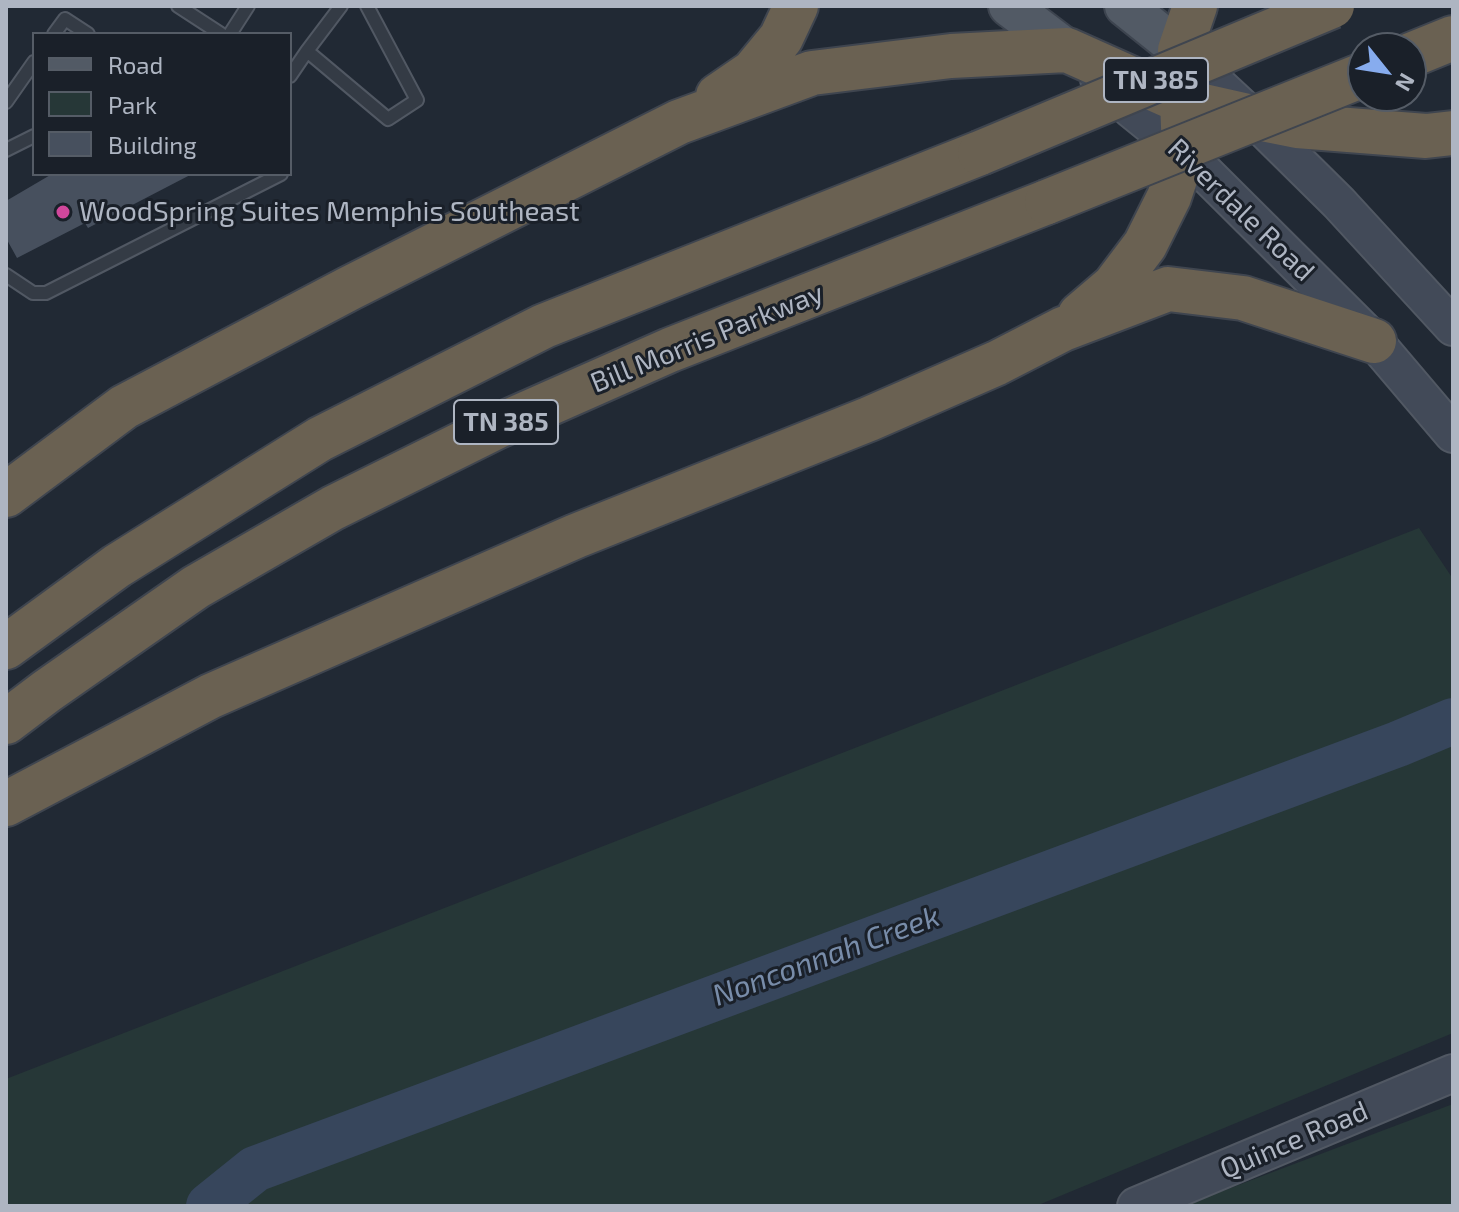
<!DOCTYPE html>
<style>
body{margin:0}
#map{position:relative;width:1459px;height:1212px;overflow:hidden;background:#212934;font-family:"Exo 2",sans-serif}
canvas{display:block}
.frame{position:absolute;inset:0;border:8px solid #aeb5c2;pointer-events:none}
.legend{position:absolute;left:32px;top:32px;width:260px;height:144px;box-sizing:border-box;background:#1a2029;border:2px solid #555c66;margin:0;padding:10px 14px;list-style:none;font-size:24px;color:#aeb5c2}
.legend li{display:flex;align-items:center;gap:16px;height:40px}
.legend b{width:40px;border:2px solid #555c66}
.north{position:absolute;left:1347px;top:32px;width:80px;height:80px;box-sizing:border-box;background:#1a2029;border:2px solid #555c66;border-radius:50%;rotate:120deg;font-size:22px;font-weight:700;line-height:32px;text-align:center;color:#aeb5c2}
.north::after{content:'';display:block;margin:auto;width:28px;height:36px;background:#87acee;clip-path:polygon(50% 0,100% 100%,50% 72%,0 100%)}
</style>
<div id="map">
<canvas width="1459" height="1212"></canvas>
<div class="frame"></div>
<ul class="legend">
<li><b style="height:10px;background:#525a65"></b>Road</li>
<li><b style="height:22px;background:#263737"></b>Park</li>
<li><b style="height:22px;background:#47505e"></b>Building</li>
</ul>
<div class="north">N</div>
</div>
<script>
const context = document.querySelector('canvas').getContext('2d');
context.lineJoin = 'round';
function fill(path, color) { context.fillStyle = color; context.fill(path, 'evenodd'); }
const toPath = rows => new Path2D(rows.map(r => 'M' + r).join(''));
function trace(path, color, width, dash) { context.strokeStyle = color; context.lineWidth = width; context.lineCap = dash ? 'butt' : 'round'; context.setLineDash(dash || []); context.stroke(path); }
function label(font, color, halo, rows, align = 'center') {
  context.font = font + ' "Exo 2",sans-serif'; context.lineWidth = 6; context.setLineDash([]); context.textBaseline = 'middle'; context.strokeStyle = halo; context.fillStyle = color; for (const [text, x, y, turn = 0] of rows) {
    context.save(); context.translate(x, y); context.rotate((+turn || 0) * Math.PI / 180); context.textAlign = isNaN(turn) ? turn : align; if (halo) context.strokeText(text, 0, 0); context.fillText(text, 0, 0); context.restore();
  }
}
fill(toPath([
 [1419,528,1453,579,1453,1033,1036,1206,6,1206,6,1079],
 [1453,1104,1453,1206,1183,1206]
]), '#263737');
trace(toPath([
 [209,1206,255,1169,1398,744,1453,721]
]), '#37465c', 46);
fill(toPath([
 [52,174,192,174,88,228,85,223,17,258,6,238,6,201]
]), '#47505e');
const service = toPath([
 [178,6,221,34],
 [341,6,307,51,388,119,417,100,367,6],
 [54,34,65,19,88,34],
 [230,34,248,6],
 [290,76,307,51],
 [6,102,34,62],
 [6,150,34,136],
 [6,275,33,293,46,293,281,174]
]);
const secondary = toPath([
 [1180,50,1252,117,1339,203,1453,327],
 [1099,79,1131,109,1184,152,1374,341,1453,434],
 [1136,1206,1453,1073]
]);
const primary = toPath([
 [1009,6,1067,50],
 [1125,6,1180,50]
]);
const motorway = toPath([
 [1411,55,1453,38],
 [718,96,753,72,781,38,796,6],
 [1080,315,1114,286,1145,245,1169,197,1184,152,1180,50,1195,6],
 [6,495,124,407,350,288,679,122,812,73,951,56,1067,50,1181,101,1252,117,1297,126,1426,136,1453,133],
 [6,647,117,566,320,439,544,326,980,153],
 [6,722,47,691,196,587,333,508,496,427,670,350,1047,202],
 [6,804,211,696,576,536,869,419,997,363,1063,329,1168,289,1243,298,1374,341]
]);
trace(service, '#515863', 16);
trace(secondary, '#515863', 40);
trace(primary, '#3d444f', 44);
trace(motorway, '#3f454f', 48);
trace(service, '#343b45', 12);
trace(secondary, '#424a58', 36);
trace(primary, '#525a65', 40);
trace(motorway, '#6a6152', 44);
const motorwayBridge = toPath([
 [980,153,1332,6],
 [1047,202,1363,75]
]);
trace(motorwayBridge, '#3f454f', 48, []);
trace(motorwayBridge, '#6a6152', 44);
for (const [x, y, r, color] of [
 [63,212,8,"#d1479c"]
]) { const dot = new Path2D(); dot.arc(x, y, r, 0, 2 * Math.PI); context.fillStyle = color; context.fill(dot); trace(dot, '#1a2029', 3); }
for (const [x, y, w] of [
 [1156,80,104],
 [506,422,104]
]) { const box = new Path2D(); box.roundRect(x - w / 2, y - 22, w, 44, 6); context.fillStyle = '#1a2029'; context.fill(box); trace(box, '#aeb5c2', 2); }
label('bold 26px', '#aeb5c2', null, [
 ["TN 385",1156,80],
 ["TN 385",506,422]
]);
label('28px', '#aeb5c2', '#1a2029', [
 ["Riverdale Road",1241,210,44],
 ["Bill Morris Parkway",707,338,-22],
 ["Quince Road",1294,1140,-23]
]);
label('28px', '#aeb5c2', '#1a2029', [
 ["WoodSpring Suites Memphis Southeast",79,212]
], 'left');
label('italic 30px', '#788ca9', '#1a2029', [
 ["Nonconnah Creek",826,956,-20]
]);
</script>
